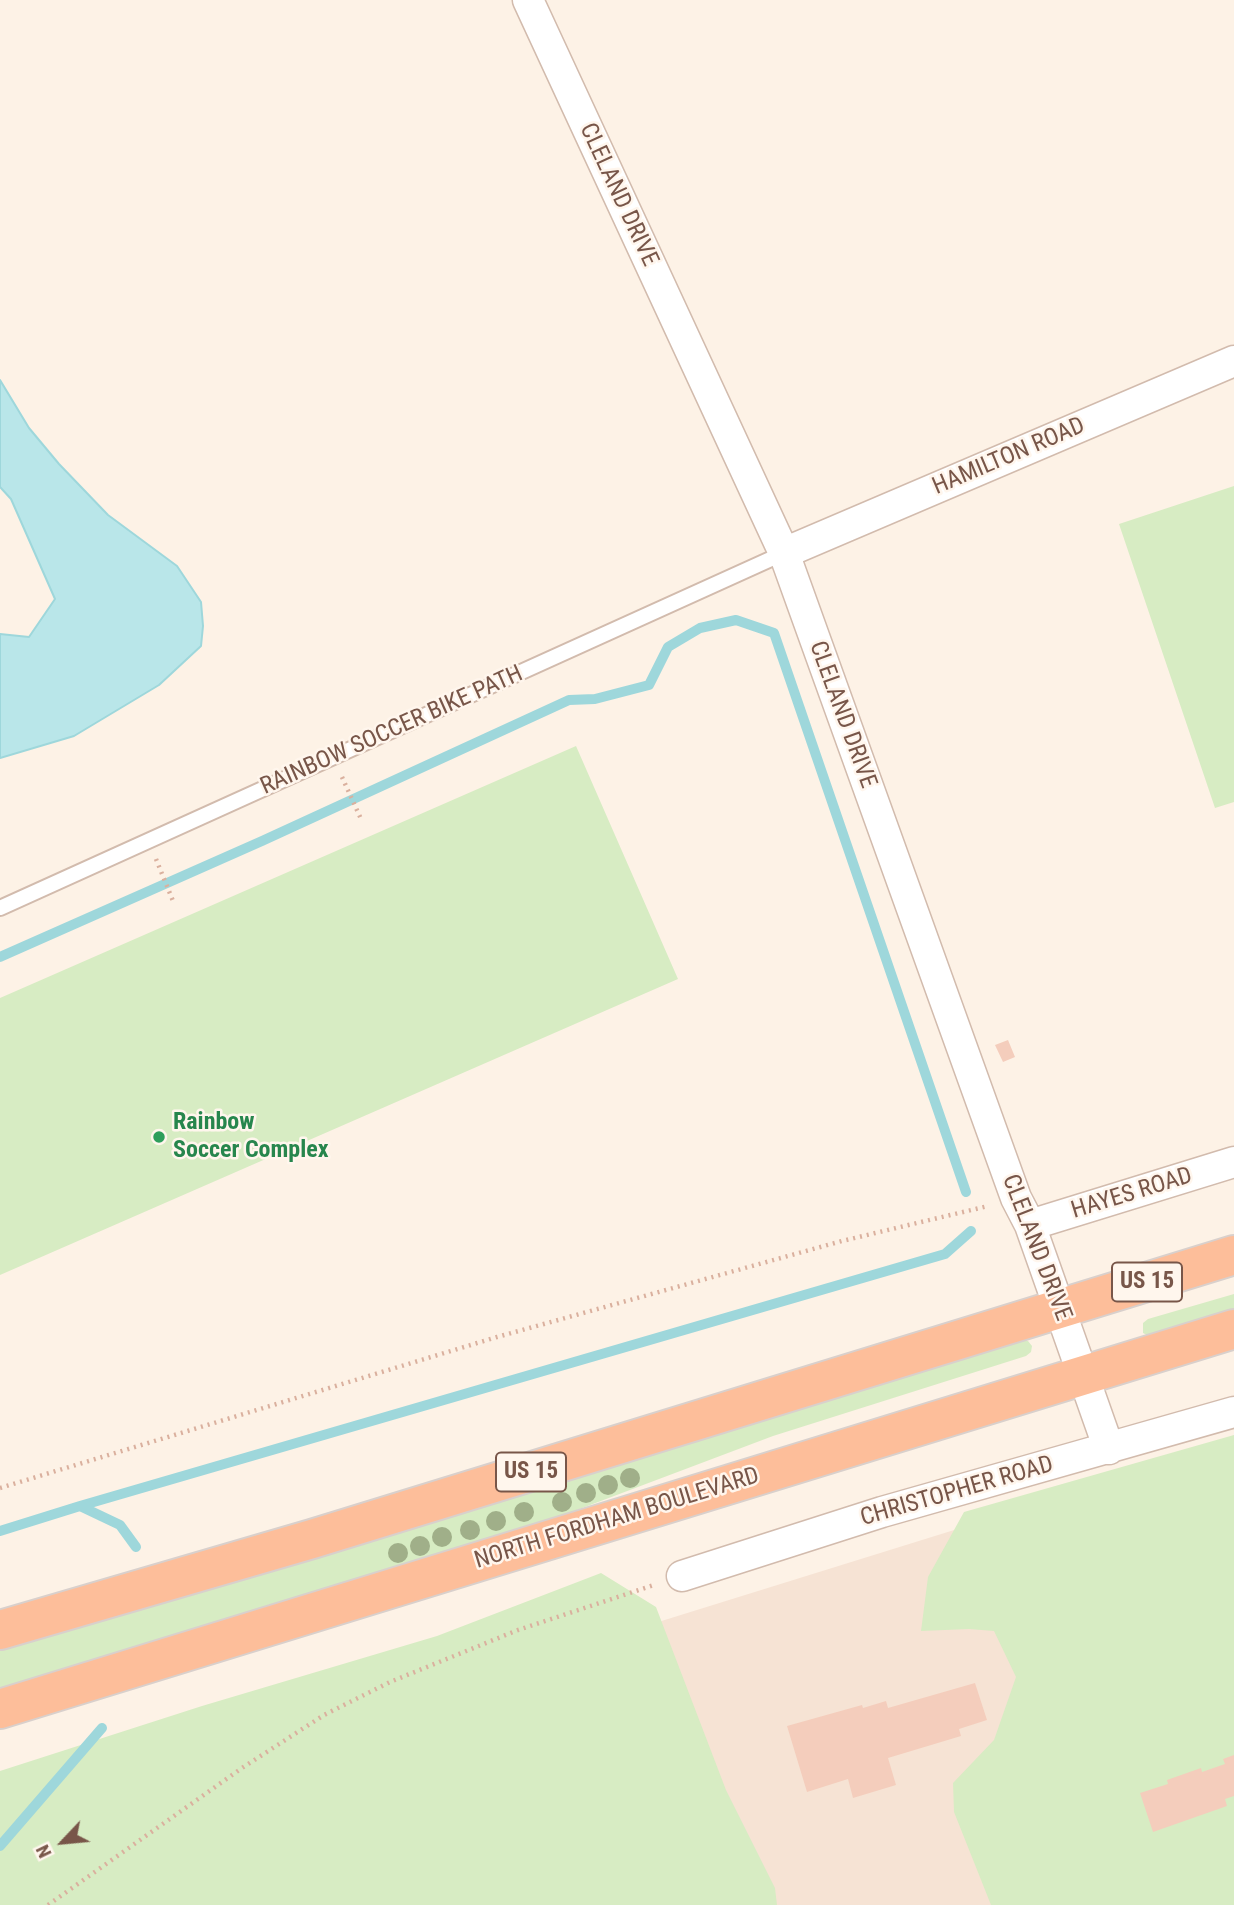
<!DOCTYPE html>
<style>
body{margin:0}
#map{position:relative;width:1234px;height:1905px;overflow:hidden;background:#fdf2e6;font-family:"Roboto Condensed",sans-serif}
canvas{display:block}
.north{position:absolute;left:28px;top:1807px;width:70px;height:70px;-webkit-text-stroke:5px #fff6ed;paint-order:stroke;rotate:244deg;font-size:19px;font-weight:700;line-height:28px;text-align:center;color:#785649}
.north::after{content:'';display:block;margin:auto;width:24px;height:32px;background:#785649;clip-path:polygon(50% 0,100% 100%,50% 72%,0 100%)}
</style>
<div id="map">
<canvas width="1234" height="1905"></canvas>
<div class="north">N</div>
</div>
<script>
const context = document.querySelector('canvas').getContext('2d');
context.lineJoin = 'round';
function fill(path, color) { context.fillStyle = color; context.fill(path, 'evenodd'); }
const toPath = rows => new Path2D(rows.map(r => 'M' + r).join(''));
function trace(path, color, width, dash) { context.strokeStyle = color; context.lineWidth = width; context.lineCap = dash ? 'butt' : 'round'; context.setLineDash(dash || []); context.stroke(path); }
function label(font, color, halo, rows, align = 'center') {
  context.font = font + ' "Roboto Condensed",sans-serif'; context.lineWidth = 5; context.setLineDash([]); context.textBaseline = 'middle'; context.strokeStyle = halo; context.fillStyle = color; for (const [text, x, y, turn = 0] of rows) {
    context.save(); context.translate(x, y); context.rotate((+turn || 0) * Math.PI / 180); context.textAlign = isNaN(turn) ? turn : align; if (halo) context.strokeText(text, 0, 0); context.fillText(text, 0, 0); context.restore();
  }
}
fill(toPath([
 [1234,1443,1234,1905,0,1905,401,1702]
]), '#f6e3d4');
fill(toPath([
 [1234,486,1234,802,1215,808,1119,524],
 [576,746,678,979,0,1275,0,998],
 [1234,1294,1234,1312,1149,1336,1143,1333,1143,1323,1148,1319],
 [1021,1341,1028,1341,1032,1346,1031,1352,1026,1356,773,1436,516,1533,0,1692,0,1648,364,1543],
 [1234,1435,1234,1905,991,1905,954,1812,953,1783,994,1740,1016,1677,994,1631,969,1629,921,1631,928,1577,964,1512],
 [601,1573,656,1607,726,1790,775,1888,777,1905,0,1905,0,1771,202,1706,437,1636]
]), '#d7ecc3');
const water = toPath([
 [0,380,29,428,59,464,108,515,177,566,201,602,203,626,201,646,159,685,74,736,0,758,0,634,29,637,55,599,11,499,0,487,0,380]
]);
fill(water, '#b9e6e9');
trace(water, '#9ed7db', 2);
trace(toPath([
 [0,957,262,841,569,700,595,699,649,685,668,647,700,628,736,620,774,633,966,1192],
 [80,1506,945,1254,971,1231],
 [0,1531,80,1506,120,1525,136,1547],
 [0,1846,102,1728]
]), '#9ed7db', 10);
fill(toPath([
 [1008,1040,1015,1057,1003,1062,995,1045],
 [975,1683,987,1720,959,1729,961,1736,888,1758,896,1785,853,1798,848,1779,807,1792,787,1726,862,1705,863,1708,886,1701,888,1708],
 [1234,1755,1234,1796,1225,1799,1227,1806,1153,1832,1140,1793,1168,1784,1167,1780,1201,1768,1202,1772,1225,1764,1223,1759]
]), '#f4cdbc');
const service = toPath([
 [0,908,784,553]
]);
const minor = toPath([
 [528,0,784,553,1016,1198,1030,1225,1109,1449],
 [784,553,1234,361],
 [1030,1225,1234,1162],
 [682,1576,882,1512,1234,1412]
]);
const trunk = toPath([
 [0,1630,312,1539,1234,1255],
 [0,1709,1234,1329]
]);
trace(service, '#d2bbad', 18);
trace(minor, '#d2bbad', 33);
trace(trunk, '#d9d0cc', 42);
trace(toPath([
 [342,777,361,819],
 [156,859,173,901],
 [0,1488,497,1337,842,1241,988,1206],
 [48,1905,242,1768,324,1715,390,1682,518,1630,654,1585]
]), '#dab09e', 4.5, [2, 5]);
trace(service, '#fff', 14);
trace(minor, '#fff', 30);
trace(trunk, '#fdbe9a', 38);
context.fillStyle = '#a0af89';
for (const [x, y] of [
 [630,1478],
 [608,1485],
 [586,1493],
 [562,1502],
 [524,1512],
 [496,1521],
 [470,1530],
 [442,1537],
 [420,1546],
 [398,1553]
]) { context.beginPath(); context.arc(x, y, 10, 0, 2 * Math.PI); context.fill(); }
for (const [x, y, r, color] of [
 [159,1137,7,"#2e9e5b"]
]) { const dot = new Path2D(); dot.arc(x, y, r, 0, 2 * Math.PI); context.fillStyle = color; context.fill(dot); trace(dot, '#fff6ed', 2.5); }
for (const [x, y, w] of [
 [1147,1282,70],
 [531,1472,70]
]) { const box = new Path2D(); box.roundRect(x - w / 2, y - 19.5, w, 39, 5); context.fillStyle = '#fff6ed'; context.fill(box); trace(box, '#785649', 2); }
label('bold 23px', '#785649', null, [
 ["US 15",1147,1282],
 ["US 15",531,1472]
]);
label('24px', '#785649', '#fff6ed', [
 ["CLELAND DRIVE",618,195,65],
 ["HAMILTON ROAD",1009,457,-23],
 ["CLELAND DRIVE",842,715,70],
 ["RAINBOW SOCCER BIKE PATH",392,731,-24],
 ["HAYES ROAD",1132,1194,-17],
 ["CLELAND DRIVE",1036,1248,69],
 ["CHRISTOPHER ROAD",957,1492,-16],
 ["NORTH FORDHAM BOULEVARD",617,1519,-17]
]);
label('bold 24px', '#27864d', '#fff6ed', [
 ["Rainbow",173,1123],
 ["Soccer Complex",173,1151]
], 'left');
</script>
